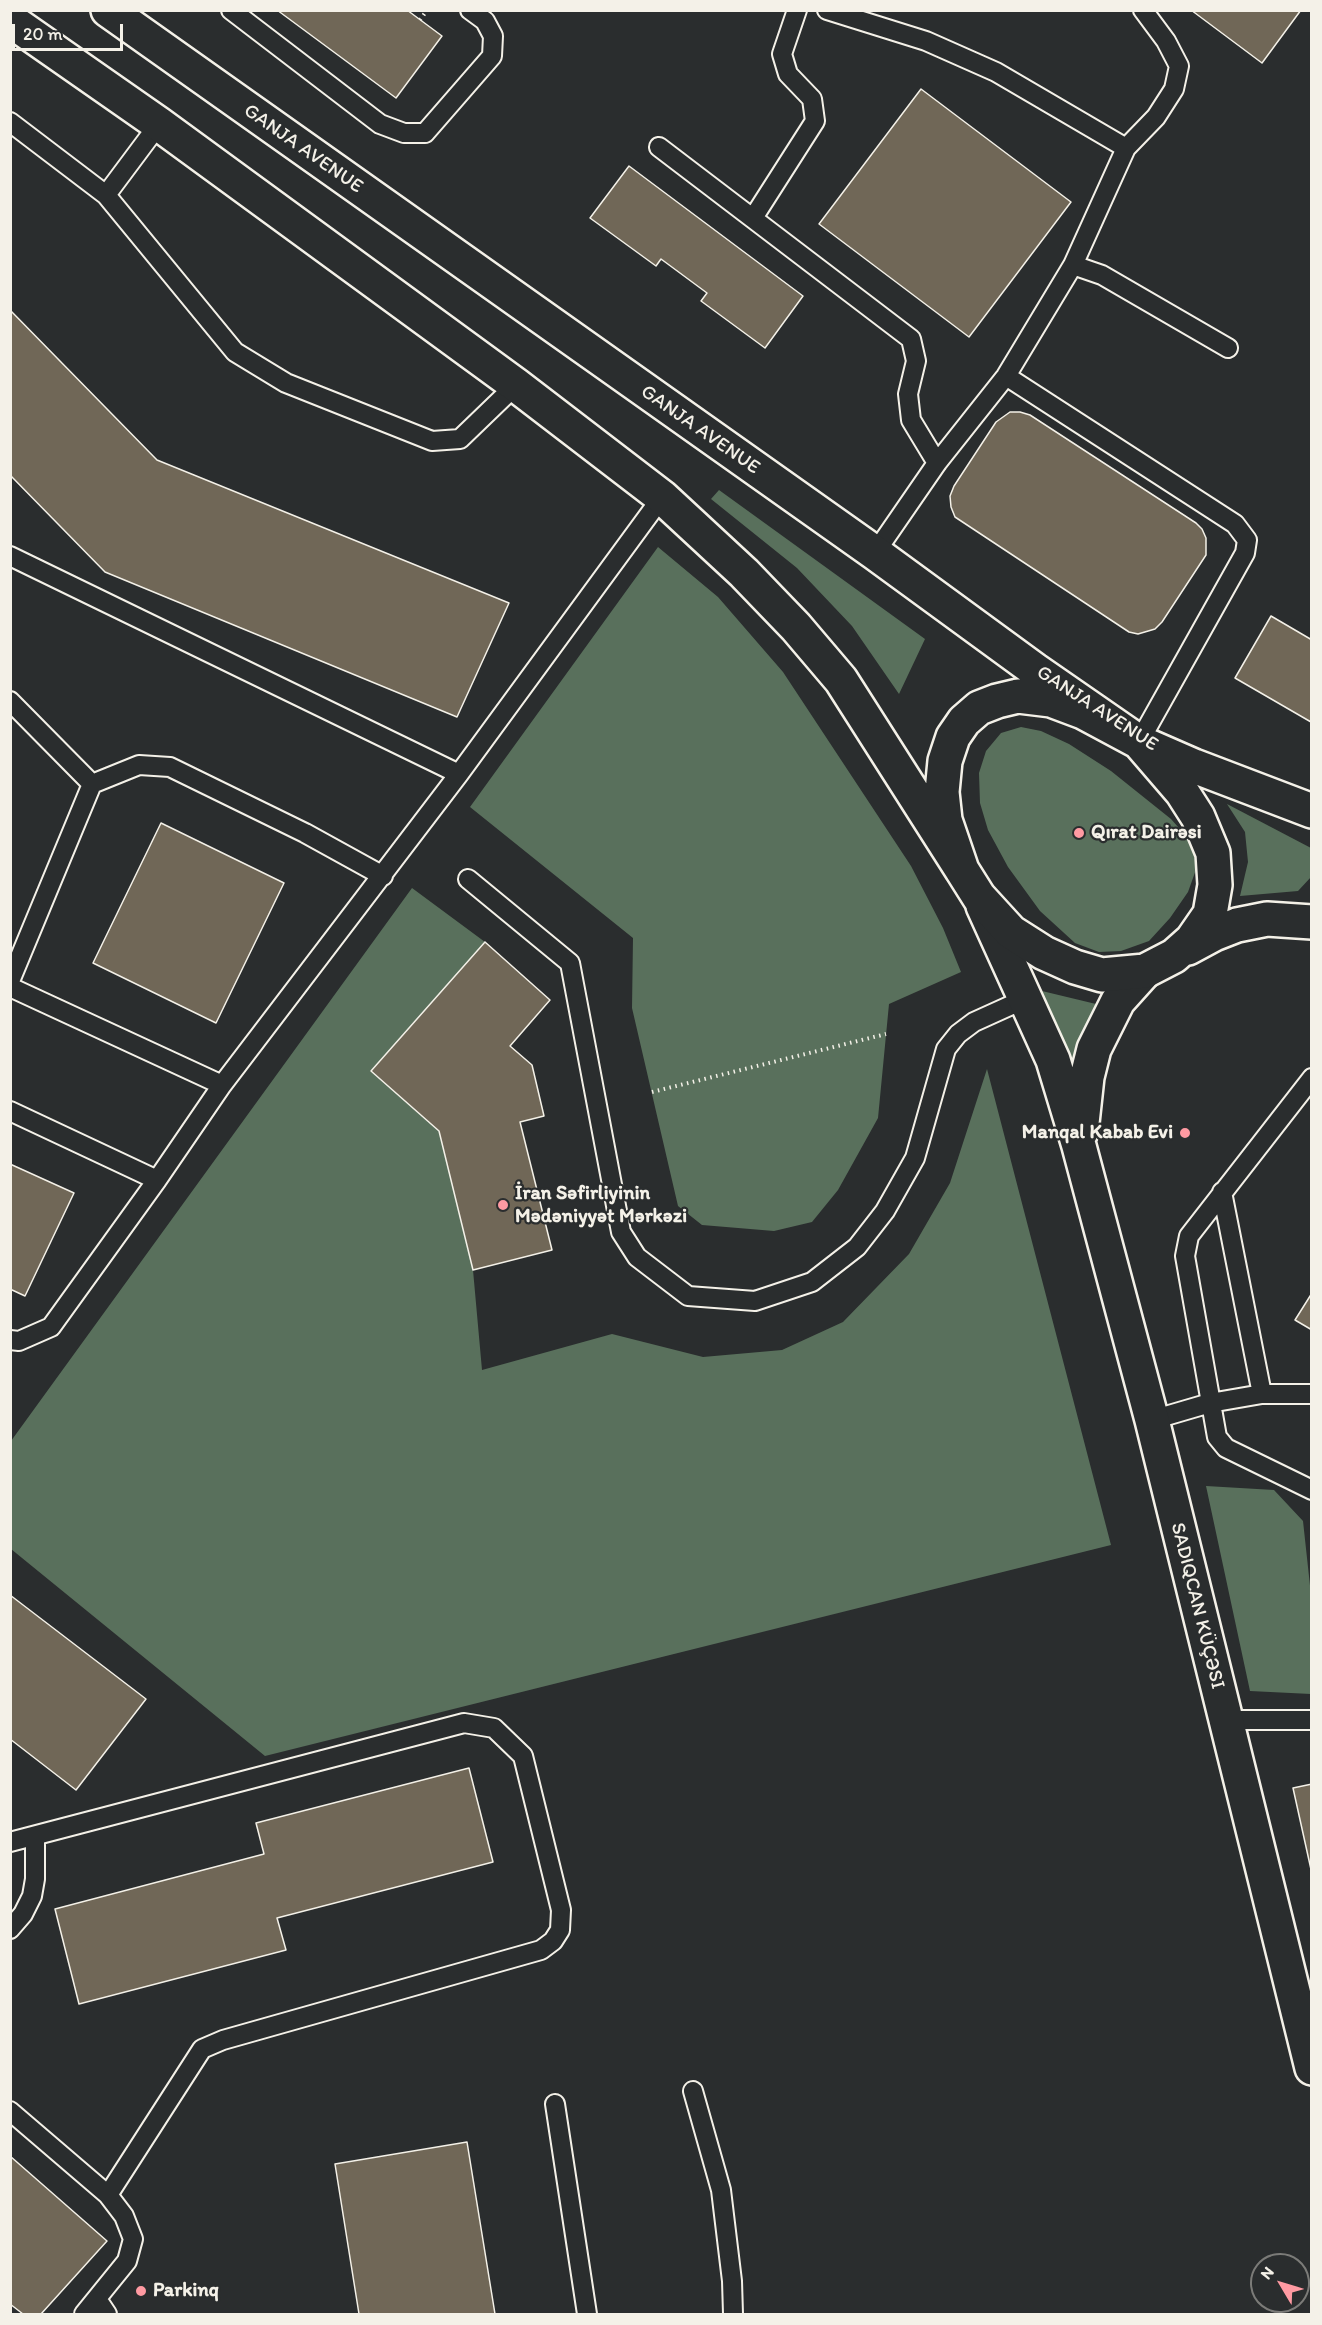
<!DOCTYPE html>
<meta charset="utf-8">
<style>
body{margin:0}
#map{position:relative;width:1322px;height:2325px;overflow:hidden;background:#2a2d2e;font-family:Itim,sans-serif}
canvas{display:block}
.frame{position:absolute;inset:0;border:12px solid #f4f1e8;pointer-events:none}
.north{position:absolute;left:1250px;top:2253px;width:60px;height:60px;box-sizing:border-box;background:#2a2d2e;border:2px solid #7b7b78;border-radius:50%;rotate:308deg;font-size:16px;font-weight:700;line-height:24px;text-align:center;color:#f4f1e8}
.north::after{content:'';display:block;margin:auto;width:21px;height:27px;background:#ff9aa2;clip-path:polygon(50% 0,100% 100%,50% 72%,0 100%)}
.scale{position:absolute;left:12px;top:24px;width:111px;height:27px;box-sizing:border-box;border:3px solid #f4f1e8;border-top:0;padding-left:8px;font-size:18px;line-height:21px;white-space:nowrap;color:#f4f1e8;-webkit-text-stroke:4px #2a2d2e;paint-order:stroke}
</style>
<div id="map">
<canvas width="1322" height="2325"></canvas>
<div class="frame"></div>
<div class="north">N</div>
<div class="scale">20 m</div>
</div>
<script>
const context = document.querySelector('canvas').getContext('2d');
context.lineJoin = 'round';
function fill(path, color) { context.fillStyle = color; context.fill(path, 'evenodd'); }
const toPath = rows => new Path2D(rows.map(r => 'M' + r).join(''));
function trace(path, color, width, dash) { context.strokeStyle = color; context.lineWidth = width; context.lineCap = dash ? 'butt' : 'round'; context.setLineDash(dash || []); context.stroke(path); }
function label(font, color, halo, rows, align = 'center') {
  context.font = font + ' Itim,sans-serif'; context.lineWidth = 4.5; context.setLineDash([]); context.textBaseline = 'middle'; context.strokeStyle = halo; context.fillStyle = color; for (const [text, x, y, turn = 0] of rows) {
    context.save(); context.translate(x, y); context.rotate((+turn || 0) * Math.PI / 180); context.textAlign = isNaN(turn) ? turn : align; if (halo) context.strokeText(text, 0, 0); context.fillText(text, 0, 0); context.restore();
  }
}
fill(toPath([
 [719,490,925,639,899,694,852,626,797,568,711,499],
 [658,547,718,597,783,672,911,866,943,928,961,972,889,1004,878,1118,838,1190,812,1222,774,1231,702,1225,678,1206,632,1008,633,938,470,807],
 [1021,727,1041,731,1069,744,1111,771,1171,819,1186,836,1198,864,1188,892,1170,918,1149,941,1121,951,1099,952,1075,943,1040,911,1008,867,988,830,980,803,979,773,986,751,1001,733],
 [1227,804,1311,848,1311,877,1298,891,1240,896,1248,862,1245,832],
 [412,888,485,942,371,1071,439,1131,473,1270,482,1370,612,1334,703,1357,782,1350,843,1322,909,1254,950,1183,987,1069,1111,1545,265,1756,11,1549,11,1441],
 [1042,991,1096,1004,1071,1067],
 [1206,1486,1274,1490,1303,1521,1312,1604,1311,1694,1250,1691]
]), '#59705c');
const building = toPath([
 [277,10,407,10,442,36,396,98,277,10],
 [1191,10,1301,10,1262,63,1191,10],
 [921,89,1071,202,969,337,819,224,921,89],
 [629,166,803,296,765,348,701,301,707,293,661,259,656,266,590,218,629,166],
 [10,310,157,460,509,603,457,717,105,572,10,475,10,310],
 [1010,412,1020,412,1030,415,1196,523,1202,529,1206,538,1206,555,1162,622,1155,629,1138,634,1129,632,955,517,951,507,950,496,954,486,996,422,1010,412],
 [1271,616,1312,640,1311,722,1235,678,1271,616],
 [161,823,284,883,216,1023,93,963,161,823],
 [485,942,550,1000,510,1046,532,1065,544,1116,520,1122,552,1250,473,1270,439,1131,371,1071,485,942],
 [10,1164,74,1193,25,1296,10,1289,10,1164],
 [1312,1293,1312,1330,1295,1320,1312,1293],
 [10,1595,146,1699,76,1790,10,1739,10,1595],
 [469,1768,493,1862,277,1918,286,1950,79,2004,55,1909,264,1854,256,1823,469,1768],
 [1312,1784,1312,1874,1293,1788,1312,1784],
 [467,2142,495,2314,359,2314,335,2164,467,2142],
 [10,2156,107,2241,41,2314,23,2314,10,2304,10,2156]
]);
fill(building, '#706757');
trace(building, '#f4f1e8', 1.5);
const lane = toPath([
 [231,10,380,124,404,133,425,133,492,56,493,36,485,21,470,10],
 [827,10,926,41,996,72,1126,148],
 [10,122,106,195],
 [159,124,106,195,235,352,286,383,432,441,460,439,516,385],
 [659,147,911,339,916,361,908,394,911,420,937,463],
 [753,218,815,121,812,99,788,74,782,54,797,10],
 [1073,265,1102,275,1228,348],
 [1006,376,1235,524,1247,540,1245,553,1139,742],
 [875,553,937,463,1006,376,1073,265,1126,148,1156,117,1174,89,1179,66,1166,41,1143,10],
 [10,556,459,774],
 [10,701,92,784,139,765,170,767,305,833,383,876],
 [468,879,570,963,621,1232,637,1257,688,1296,755,1301,812,1282,857,1247,885,1211,915,1158,946,1049,958,1034,974,1022,1027,998],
 [10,981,92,784],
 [10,987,222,1085],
 [1312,1078,1189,1236,1185,1256,1217,1437,1226,1448,1312,1490],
 [10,1111,157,1180],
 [1222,1192,1262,1394],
 [10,1340,19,1341,51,1327,157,1180,222,1085,459,774,662,497],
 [1152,1420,1210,1403,1262,1394,1312,1394],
 [1224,1720,1312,1720],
 [10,1842,464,1723,494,1728,523,1756,561,1910,560,1930,553,1941,541,1950,223,2040,202,2049,108,2195,124,2216,133,2239,127,2261,84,2314],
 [10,1929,23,1914,32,1896,35,1879,35,1837],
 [693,2091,721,2190,732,2281,733,2314],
 [555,2104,587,2314],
 [10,2111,108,2195],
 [97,2299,107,2314]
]);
const secondary = toPath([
 [983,906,1053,1060,1079,1146,1152,1420,1312,2068],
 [1081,1132,1087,1077,1094,1049,1118,1001,1145,971]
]);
const primary = toPath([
 [108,10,875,553,1035,670,1139,742,1194,766,1312,811],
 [10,20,159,124,516,385,662,497,744,573,796,627,841,680,962,870],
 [1018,696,1051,700,1083,712,1139,742,1182,792,1198,817,1213,853,1215,885,1210,914,1192,940,1174,956,1145,971,1102,975,1075,967,1044,953,1011,932,979,897,962,870,945,820,942,792,945,761,953,737,964,721,979,708,997,701,1018,696],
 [1188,948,1214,934,1237,925,1267,919,1312,922]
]);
trace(lane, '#f4f1e8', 22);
trace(secondary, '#f4f1e8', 38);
trace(primary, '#f4f1e8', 38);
trace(toPath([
 [420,20,427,10],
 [652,1092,886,1034]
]), '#f4f1e8', 4, [1.5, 4.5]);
trace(lane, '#2a2d2e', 18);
trace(secondary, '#2a2d2e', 33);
trace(primary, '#2a2d2e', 33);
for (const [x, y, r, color] of [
 [1079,833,6,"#ff9aa2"],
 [1185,1133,6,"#ff9aa2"],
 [503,1205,6,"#ff9aa2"],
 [141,2291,6,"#ff9aa2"]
]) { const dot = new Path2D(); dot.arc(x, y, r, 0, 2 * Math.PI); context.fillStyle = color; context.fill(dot); trace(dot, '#2a2d2e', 2); }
label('20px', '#f4f1e8', '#2a2d2e', [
 ["GANJA AVENUE",303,149,35],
 ["GANJA AVENUE",700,430,35],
 ["GANJA AVENUE",1097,709,33],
 ["SADIQCAN KÜÇƏSI",1197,1606,76]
]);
label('bold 20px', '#f4f1e8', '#2a2d2e', [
 ["Qırat Dairəsi",1091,833],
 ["Manqal Kabab Evi",1173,1133,"right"],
 ["İran Səfirliyinin",515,1194],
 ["Mədəniyyət Mərkəzi",515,1217],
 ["Parkinq",153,2291]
], 'left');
</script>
